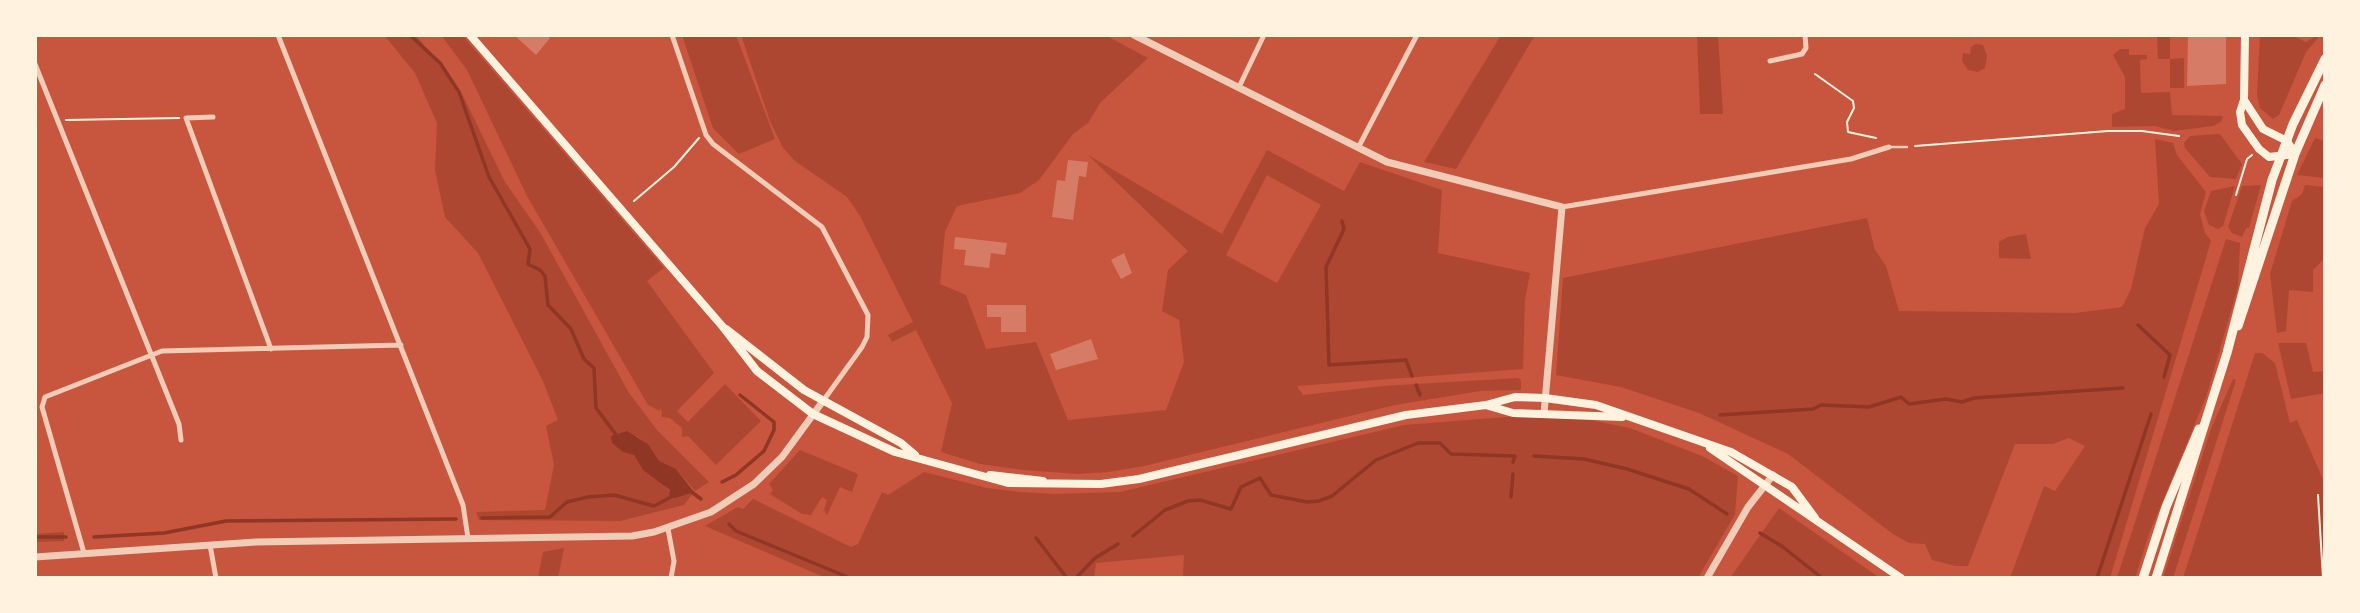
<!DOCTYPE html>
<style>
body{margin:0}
#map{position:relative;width:2360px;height:613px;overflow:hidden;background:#c8553d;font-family:Montserrat,sans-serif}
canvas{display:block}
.frame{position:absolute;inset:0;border:37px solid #fff3e0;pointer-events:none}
</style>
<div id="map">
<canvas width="2360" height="613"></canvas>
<div class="frame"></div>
</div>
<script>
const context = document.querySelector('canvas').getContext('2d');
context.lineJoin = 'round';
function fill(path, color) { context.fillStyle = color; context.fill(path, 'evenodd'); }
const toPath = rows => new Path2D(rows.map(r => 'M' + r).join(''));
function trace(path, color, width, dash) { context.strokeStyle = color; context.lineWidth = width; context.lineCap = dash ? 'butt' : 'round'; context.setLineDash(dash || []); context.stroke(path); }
fill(toPath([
 [384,35,416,35,462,94,505,182,541,234,629,393,657,430,709,482,695,491,676,469,659,462,648,444,637,436,614,434,623,452,634,455,643,470,662,483,676,498,694,492,684,505,620,521,479,520,476,512,545,510,554,465,546,426,558,420,543,381,478,253,445,217,435,170,437,123,415,73],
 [441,35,462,35,664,268,647,281,714,373,677,411,688,422,725,384,761,421,716,465,688,436,682,437,682,428,670,418,662,417,661,407,660,411,648,405,527,196,467,70],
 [682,35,736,35,775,139,739,154,713,128],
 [741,35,1105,35,1148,58,1100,103,1088,123,1073,134,1039,180,1020,193,957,206,945,232,940,284,966,295,986,349,1036,342,1068,420,1166,410,1184,362,1179,320,1162,311,1168,270,1188,251,1088,155,1222,234,1267,150,1344,191,1360,162,1442,190,1438,253,1530,273,1525,300,1523,369,1297,386,1303,395,1383,386,1518,378,1521,380,1521,390,1480,391,1395,405,1144,466,1108,472,1079,474,1023,470,980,464,941,452,952,403,916,330,892,342,888,335,913,322,860,216,847,197,795,161,783,148,770,121],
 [1267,175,1321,205,1277,283,1226,255],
 [1501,35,1535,35,1456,169,1424,162],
 [1697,35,1718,35,1723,114,1700,114],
 [2157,35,2170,35,2170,59,2184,58,2184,88,2170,88,2170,59,2158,59],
 [2260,35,2291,35,2306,42,2316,36,2318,38,2306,52,2279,115,2273,119,2260,108,2257,95],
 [1976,44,1983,45,1987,56,1985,68,1978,72,1968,70,1962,61,1963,53,1970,54,1971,47],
 [2120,49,2129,49,2129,55,2147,55,2147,59,2140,60,2141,93,2170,92,2172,115,2223,116,2221,122,2213,126,2174,131,2155,126,2112,127,2112,114,2125,109,2125,77,2113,55],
 [2220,134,2242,164,2236,179,2210,177,2185,148,2184,143,2190,136],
 [2315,138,2325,141,2325,178,2297,175],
 [2155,139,2173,143,2177,155,2206,192,2200,214,2205,233,2211,241,2110,578,2010,578,2044,486,2055,491,2085,446,2069,438,2053,444,2015,444,1968,566,1955,566,1932,560,1925,544,1909,543,1893,534,1788,454,1699,413,1621,387,1556,375,1563,278,1867,218,1875,250,1886,266,1899,311,2075,313,2122,307,2131,289,2145,228,2159,204],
 [2261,185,2249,228,2246,228,2242,237,2232,233,2228,227,2242,186],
 [2305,185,2325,187,2325,258,2313,270,2313,292,2289,290,2286,331,2277,333,2270,274,2292,201,2302,194],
 [2235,186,2223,226,2218,229,2209,225,2204,211,2211,191],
 [2026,234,2031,259,1999,258,1999,242,2008,237],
 [2226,239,2240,243,2238,287,2206,397,2149,534,2135,578,2117,578],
 [2278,343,2306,343,2313,372,2325,371,2325,393,2291,399],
 [2255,353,2262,353,2275,363,2290,423,2297,420,2325,484,2325,578,2183,578],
 [2233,379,2236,380,2173,578,2163,578,2211,429],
 [1519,416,1590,420,1630,428,1702,456,1738,476,1735,514,1698,578,1183,578,1184,555,1096,563,1094,578,826,578,705,526,738,507,743,509,753,499,851,547,858,544,882,492,888,495,924,472,987,488,1020,492,1054,494,1120,492,1404,425],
 [800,450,858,474,852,492,840,487,827,515,824,510,827,500,822,497,811,515,802,514,770,494,773,490,769,484],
 [1779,508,1844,553,1880,578,1730,578],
 [64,532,64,541,35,542,35,534],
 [564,548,558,578,538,578,543,552]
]), '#ae4732');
fill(toPath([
 [627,431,648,444,659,461,676,469,694,492,676,498,669,496,670,490,643,470,634,455,623,452,612,443,611,436]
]), '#8f3625');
trace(toPath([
 [410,35,440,63,459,92,489,177,530,249,528,264,540,270,545,276,548,305,571,329,584,359,594,368,596,408,617,436],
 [1342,221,1344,229,1326,267,1329,365,1406,360,1412,376],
 [2138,325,2170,355,2164,377],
 [1416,385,1420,395],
 [1720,415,1813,409,1821,405,1869,407,1901,397,1909,404,1946,399,1962,402,1974,398,2123,388],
 [1534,456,1584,459,1627,469,1689,489,1727,514],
 [722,482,736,475,764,451,774,430,774,422,740,395],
 [689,490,701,499],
 [1511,497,1513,474],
 [482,518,550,517,567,502,588,497,614,495,654,506,673,496],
 [729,524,736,531,850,578],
 [1760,533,1783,547,1822,578],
 [1133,536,1165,510,1188,501,1200,500,1231,509,1241,487,1260,478,1271,495,1307,502,1319,501,1332,496,1376,460,1418,443,1440,443,1451,454,1515,456,1513,462],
 [35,537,66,537],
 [94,537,164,533,226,521,456,519],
 [1036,538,1067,578],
 [1076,578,1095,558,1118,544],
 [2097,578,2151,414]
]), '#8f3625', 3.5);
fill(toPath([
 [514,35,545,35,550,38,536,55],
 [2188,35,2226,35,2226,84,2187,86],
 [1068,160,1088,162,1086,177,1079,176,1073,220,1052,217,1057,180,1065,181],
 [955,237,1007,243,1005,255,991,253,989,268,964,265,966,250,954,249],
 [1124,253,1132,273,1121,279,1111,260],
 [987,305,1026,305,1026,332,1001,332,1001,317,987,317],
 [1091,339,1098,359,1056,370,1050,354]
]), '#d67c66');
trace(toPath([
 [1815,74,1853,101,1854,108,1847,122,1848,132,1876,138],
 [66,120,179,118],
 [1915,146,2108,131,2142,131,2179,136],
 [2236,195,2247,159,2252,155],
 [634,201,674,167,699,138],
 [2318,495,2323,578]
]), '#fff3e0', 2);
trace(toPath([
 [1889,147,1907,147]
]), '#f1ccb7', 2.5);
trace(toPath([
 [278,35,463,505,468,538],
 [672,35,706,135,713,144,822,227,868,315,867,337,862,347,823,401],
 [1770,61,1802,54,1806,48,1805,35],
 [35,64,179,424,181,440],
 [1239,87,1264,35],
 [213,117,186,118,271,349],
 [1358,148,1417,35],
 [1562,207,1851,159,1889,147],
 [668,529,674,561,671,578],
 [210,545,216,578],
 [84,553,42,407,45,397,162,351,401,345]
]), '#f1ccb7', 5);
trace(toPath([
 [1134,35,1387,162,1562,207,1544,413],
 [35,557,256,542,632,536,654,532,711,512,754,484,782,457,823,401],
 [1707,578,1748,507,1773,475]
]), '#f1ccb7', 7);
trace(toPath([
 [470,35,723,327,757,371,813,414,895,452,1008,483,1101,484,1139,479,1406,415,1486,405,1515,397,1545,398,1596,405,1731,452,1792,487,1815,518],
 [2244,100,2240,112,2242,125,2259,149,2269,157,2295,154,2287,141,2263,129,2244,100,2245,35],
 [726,329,804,390,901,443,915,455],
 [1489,406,1513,413,1622,417],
 [1710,448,1901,578],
 [990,475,1043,481]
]), '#fff3e0', 8);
trace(toPath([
 [2238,326,2295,154,2325,85],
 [2143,578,2166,507,2199,429],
 [2156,578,2227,353,2272,180,2293,124,2325,59]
]), '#fff3e0', 9);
</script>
